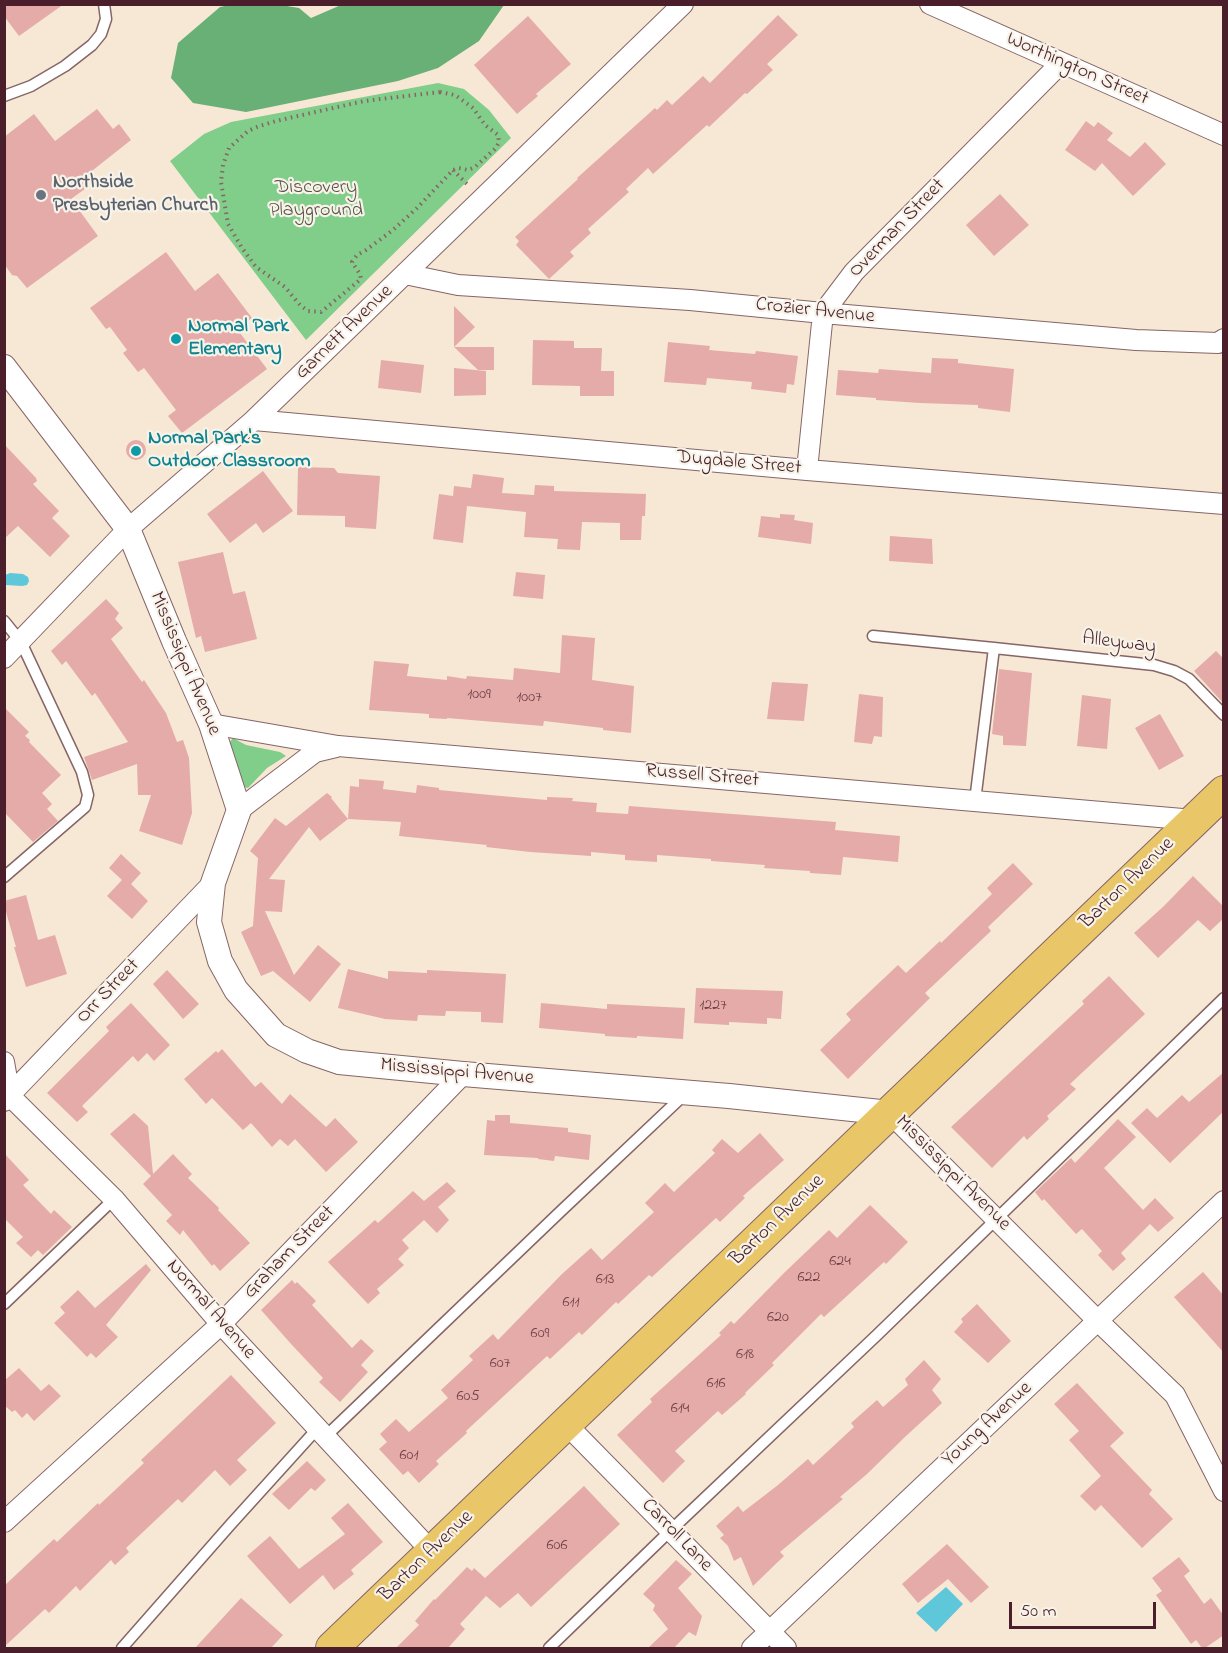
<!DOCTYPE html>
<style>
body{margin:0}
#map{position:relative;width:1228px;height:1653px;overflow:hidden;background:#f6e8d5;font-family:"Indie Flower",sans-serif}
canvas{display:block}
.frame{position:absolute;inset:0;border:6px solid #4a1f2b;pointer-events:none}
.scale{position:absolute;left:1009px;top:1602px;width:147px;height:27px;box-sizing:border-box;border:3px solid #4a1f2b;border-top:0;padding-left:8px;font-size:18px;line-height:21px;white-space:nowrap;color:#4a1f2b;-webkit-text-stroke:4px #f7f3e8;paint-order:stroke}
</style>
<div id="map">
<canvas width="1228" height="1653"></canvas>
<div class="frame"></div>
<div class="scale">50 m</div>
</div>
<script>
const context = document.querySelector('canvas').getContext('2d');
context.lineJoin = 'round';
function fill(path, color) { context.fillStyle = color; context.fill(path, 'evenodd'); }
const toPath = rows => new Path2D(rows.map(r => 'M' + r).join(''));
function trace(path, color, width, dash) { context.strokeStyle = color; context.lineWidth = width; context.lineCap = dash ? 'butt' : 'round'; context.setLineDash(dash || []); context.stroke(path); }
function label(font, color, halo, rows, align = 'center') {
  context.font = font + ' "Indie Flower",sans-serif'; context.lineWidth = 4.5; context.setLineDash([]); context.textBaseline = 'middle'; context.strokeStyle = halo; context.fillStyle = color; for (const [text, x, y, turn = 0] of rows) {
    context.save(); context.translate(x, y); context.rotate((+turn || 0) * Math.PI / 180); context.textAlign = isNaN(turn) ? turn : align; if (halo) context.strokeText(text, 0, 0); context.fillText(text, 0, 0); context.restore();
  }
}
fill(toPath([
 [438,83,464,89,489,110,511,138,306,340,170,161,204,134,231,122],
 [233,738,246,745,280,752,286,756,267,768,248,788,244,787,229,743]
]), '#81cd8a');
fill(toPath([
 [230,5,281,5,299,8,311,18,341,5,504,5,479,41,438,68,398,81,246,112,193,103,171,78,178,43,220,7]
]), '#68b076');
fill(toPath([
 [10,573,23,574,28,577,29,581,27,585,22,586,6,585,5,585,5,575],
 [946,1587,963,1604,936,1632,916,1613]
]), '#5ec7da');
fill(toPath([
 [4,4,64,4,19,36,4,16],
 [778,15,798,35,767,64,773,70,747,94,745,93,709,127,707,125,653,174,648,168,626,189,629,192,588,229,591,233,570,252,574,256,549,279,516,245,519,241,515,237,578,179,577,178,655,108,657,110,667,100,672,105,703,76,710,83],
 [528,16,571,64,536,94,538,96,517,114,474,65],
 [97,109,113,129,119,124,131,140,83,178,89,186,71,199,98,236,27,288,17,276,12,275,4,264,4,137,34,114,55,141],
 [1086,121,1094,127,1098,122,1113,133,1107,140,1130,157,1145,142,1166,164,1133,196,1102,163,1095,171,1065,150],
 [1000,194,1029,225,994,256,966,225],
 [166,252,195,291,218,273,252,318,237,329,267,369,182,433,168,416,176,410,144,368,138,372,123,353,127,350,110,327,106,329,90,308],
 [454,306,475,327,454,347],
 [533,340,574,341,574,348,602,348,601,371,614,371,614,396,580,396,580,386,532,385],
 [668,342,710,346,709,350,755,354,756,351,798,356,794,385,787,384,786,393,751,389,752,382,707,378,706,385,664,382],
 [454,347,494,347,494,370,478,370],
 [932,358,958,359,958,363,1014,369,1010,412,978,408,978,405,920,403,876,400,876,398,836,395,838,370,878,373,879,369,931,373],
 [381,360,424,365,421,393,378,388],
 [454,368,486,371,486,395,454,396],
 '126 450a10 10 0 1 1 20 0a10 10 0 1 1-20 0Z',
 [4,444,36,478,37,481,33,484,59,511,52,518,70,536,50,557,18,526,4,539],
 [298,467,334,468,338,473,380,476,376,529,345,527,345,516,297,515],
 [263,471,293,511,263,533,256,523,230,543,207,514],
 [473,474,504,478,502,493,534,495,535,485,554,486,554,491,646,494,645,516,642,516,641,540,620,540,620,523,582,522,580,550,557,549,558,539,524,537,526,512,467,506,463,543,433,539,439,494,453,496,454,486,471,488],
 [780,514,795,515,794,520,813,523,811,544,758,537,761,516,780,518],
 [890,536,932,539,933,564,889,561],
 [223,552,233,594,245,591,257,639,205,652,201,636,196,638,178,562],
 [516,572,545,575,543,599,513,596],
 [106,599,119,613,115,619,123,628,111,639,142,682,144,680,166,713,177,742,183,740,189,758,192,813,182,845,139,831,151,795,138,795,137,764,92,780,84,757,128,742,95,693,92,696,66,661,62,665,51,651],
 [562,635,595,638,592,680,634,686,631,733,603,730,603,728,544,721,543,726,447,718,447,719,429,718,429,714,369,710,374,661,409,664,407,676,447,680,447,676,466,679,467,676,513,680,514,668,560,673],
 [1216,651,1224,659,1224,704,1194,671],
 [999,669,1032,673,1026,746,1003,745,1003,736,992,734],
 [772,682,808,684,804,721,767,719],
 [859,694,883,697,882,737,874,736,872,744,854,742],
 [1082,695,1111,699,1107,749,1077,746],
 [4,707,29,732,25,736,30,740,29,742,61,775,42,793,52,804,47,809,58,821,33,842,4,812],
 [1160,714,1184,756,1159,770,1135,728],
 [359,779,384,781,383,789,416,793,417,785,439,788,439,790,490,795,547,800,547,797,573,798,572,801,597,803,596,812,628,814,629,806,836,822,835,830,900,836,898,862,843,857,841,875,810,873,810,871,764,868,765,865,711,861,711,859,657,855,657,862,625,860,625,855,591,852,591,856,530,852,486,847,487,845,399,836,401,822,348,819,350,786,359,787],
 [327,793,332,797,331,798,348,819,320,841,309,827,269,879,285,880,282,912,265,911,294,975,318,945,341,964,310,1002,273,971,261,976,241,932,253,926,258,858,250,851,275,818,286,826],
 [121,854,141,873,131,884,148,901,132,919,107,896,122,880,109,868],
 [1013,863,1033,884,988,927,991,931,925,993,930,998,848,1079,820,1050,851,1020,846,1014,898,965,906,973,940,941,941,943,992,894,987,888],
 [1193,876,1224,907,1224,918,1210,931,1198,920,1158,958,1134,933,1164,906],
 [26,895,38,940,55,935,67,974,26,987,14,947,16,947,4,905,4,901],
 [348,969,388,979,388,971,427,973,427,970,506,974,503,1023,481,1022,481,1012,446,1011,445,1016,418,1015,417,1021,385,1019,338,1008],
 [167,970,199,1004,183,1019,153,984],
 [1109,976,1145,1014,1070,1084,1076,1089,1047,1116,1049,1119,1027,1140,1024,1136,992,1168,951,1127,1084,1004,1082,1001],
 [696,988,783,991,781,1019,767,1018,767,1024,729,1022,729,1025,694,1023],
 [131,1003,170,1045,154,1061,147,1053,138,1062,133,1056,82,1106,88,1112,77,1122,47,1093,109,1031,106,1027],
 [541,1003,607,1009,607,1004,685,1008,683,1039,637,1036,637,1038,605,1036,605,1034,539,1028],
 [222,1049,255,1087,261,1082,282,1104,290,1094,326,1127,335,1118,358,1142,326,1172,295,1139,288,1146,280,1139,272,1147,251,1123,243,1130,212,1098,206,1104,184,1079,216,1051,218,1053],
 [1224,1072,1224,1111,1170,1163,1131,1123,1147,1108,1157,1118,1182,1095,1189,1102],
 [134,1113,148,1126,153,1174,173,1154,192,1174,188,1178,219,1208,218,1210,250,1243,220,1271,214,1264,212,1266,183,1230,180,1235,166,1221,172,1215,143,1184,151,1176,110,1134],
 [495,1115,510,1115,510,1123,568,1128,568,1132,591,1135,589,1160,555,1156,554,1161,538,1159,538,1158,484,1155,487,1120,495,1121],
 [1118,1119,1136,1137,1104,1168,1143,1210,1155,1198,1174,1218,1158,1232,1150,1224,1121,1253,1126,1259,1113,1271,1098,1255,1102,1251,1082,1229,1076,1234,1044,1199,1042,1201,1035,1192,1071,1158,1075,1163],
 [760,1133,784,1160,743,1196,745,1198,720,1222,716,1218,652,1277,649,1275,618,1304,616,1302,582,1335,579,1332,550,1359,547,1356,466,1431,467,1433,436,1461,439,1464,419,1483,408,1471,403,1475,379,1449,387,1442,380,1434,396,1419,409,1432,448,1398,441,1390,473,1360,469,1356,493,1334,498,1340,562,1274,591,1248,602,1260,654,1212,645,1203,665,1183,674,1192,715,1153,712,1150,722,1139,738,1153],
 [4,1153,29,1180,23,1185,51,1214,54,1210,72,1227,43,1255,38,1250,31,1257,16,1243,23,1237,4,1218],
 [447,1182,456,1191,438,1207,449,1220,437,1233,424,1220,402,1240,409,1248,398,1259,404,1265,377,1289,380,1293,368,1304,328,1262,375,1220,378,1223,413,1191,424,1201],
 [870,1205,908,1242,886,1264,884,1262,824,1317,821,1314,772,1363,774,1365,745,1393,746,1394,722,1415,718,1411,675,1451,685,1461,663,1483,617,1435,652,1402,650,1399,721,1335,719,1333,731,1321,734,1324,785,1272,829,1230,837,1238],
 [146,1264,151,1270,106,1325,118,1337,96,1358,91,1353,87,1357,54,1323,65,1313,60,1307,78,1290,95,1308],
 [1203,1272,1224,1296,1224,1353,1174,1297],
 [292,1280,295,1284,297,1282,316,1301,312,1305,352,1348,361,1339,374,1351,361,1365,368,1372,340,1402,319,1382,323,1378,292,1345,261,1310],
 [977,1304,1011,1341,988,1363,954,1332,963,1322,961,1319],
 [924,1360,941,1379,932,1390,942,1403,906,1436,867,1474,840,1497,843,1499,780,1552,784,1556,753,1586,741,1557,734,1561,728,1546,720,1538,724,1535,716,1526,738,1506,743,1512,778,1485,808,1459,813,1465,854,1427,851,1423,877,1400,883,1407,908,1385,905,1379],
 [19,1368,41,1391,49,1384,61,1396,34,1421,27,1413,22,1418,15,1410,12,1412,4,1405,4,1381],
 [231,1375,276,1423,237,1460,247,1470,230,1486,215,1470,182,1503,178,1499,126,1548,129,1552,115,1565,111,1560,80,1591,76,1586,49,1613,45,1609,4,1647,4,1586,54,1539,57,1542,98,1503,99,1505,144,1463,141,1460],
 [1077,1383,1124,1433,1110,1446,1152,1490,1149,1494,1173,1519,1142,1548,1101,1505,1095,1511,1080,1496,1101,1476,1069,1440,1079,1431,1054,1404],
 [307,1461,326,1480,315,1491,311,1488,289,1510,272,1494],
 [584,1486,620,1524,531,1607,518,1593,500,1608,486,1596,460,1624,465,1629,448,1648,396,1648,419,1625,415,1621,434,1599,435,1600,467,1567,472,1571,474,1568,485,1578],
 [348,1503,383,1542,351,1570,354,1574,334,1590,323,1575,290,1604,247,1556,270,1536,299,1569,345,1534,331,1518],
 [947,1544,989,1587,971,1603,948,1579,918,1603,902,1584],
 [1179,1557,1190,1571,1184,1576,1204,1604,1211,1598,1224,1616,1224,1635,1205,1648,1202,1648,1196,1640,1191,1644,1156,1595,1162,1591,1152,1578],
 [676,1560,692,1574,678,1588,702,1616,696,1636,689,1632,674,1648,648,1648,668,1629,653,1610,655,1605,643,1594],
 [241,1598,283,1635,271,1648,195,1648]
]), '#e5aba8');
const service = toPath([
 [4,96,31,86,65,66,92,45,101,34,106,19,104,4],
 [4,621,21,642,82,772,88,795,85,807,4,877],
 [873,636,994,648],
 [975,801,994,648,1154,665,1174,671,1189,679,1224,715],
 [4,1304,114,1199],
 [325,1437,561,1211,685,1094],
 [122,1648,231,1524,317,1429],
 [549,1648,670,1531,877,1335,1224,998]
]);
const minor = toPath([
 [930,4,1224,135],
 [405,274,458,285,690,300,823,313,1136,340,1218,343,1224,339],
 [254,420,807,470,1224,504],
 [807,470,823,313,854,272,1061,63],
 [4,658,128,529,254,420,683,4],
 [211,724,338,746,1194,820],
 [239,810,315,752,336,747],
 [4,1062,10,1096,114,1199,221,1324,432,1552],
 [4,1101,213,883],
 [890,1113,1098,1321,1175,1395,1224,1491],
 [566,1424,786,1648],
 [4,1522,221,1324,463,1074],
 [752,1648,1224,1201]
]);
const tertiary = toPath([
 [4,367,128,529,174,641,211,724,239,810,213,883,209,922,220,961,236,990,276,1035,307,1051,339,1062,463,1074,729,1096,890,1113]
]);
const primary = toPath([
 [332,1648,1224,792]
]);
trace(service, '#866566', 13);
trace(minor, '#866566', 22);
trace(tertiary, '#866566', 26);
trace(primary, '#866566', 34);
trace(toPath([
 [440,92,455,95,473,108,485,125,498,135,499,142,496,148,475,167,468,170,459,168,453,170,417,208,393,230,366,250,357,255,352,262,360,274,361,279,321,312,308,311,300,305,285,287,256,267,242,248,228,224,221,182,223,165,229,148,248,131,257,127,276,121,364,101,440,92],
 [453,170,468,185]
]), '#866566', 4, [1.5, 4.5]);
trace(service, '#fff', 10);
trace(minor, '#fff', 20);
trace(tertiary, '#fff', 24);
trace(primary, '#e9c769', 32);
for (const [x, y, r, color] of [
 [41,195,6,"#6b7280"],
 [176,339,6,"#0f9aa8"],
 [136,451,6,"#0f9aa8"]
]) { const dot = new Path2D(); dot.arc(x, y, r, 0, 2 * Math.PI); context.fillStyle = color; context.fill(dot); trace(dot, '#f7f3e8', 2); }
label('16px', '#71424a', null, [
 ["1009",479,695],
 ["1007",529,698],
 ["1227",713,1006],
 ["624",840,1262],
 ["622",809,1278],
 ["613",605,1280],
 ["611",571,1303],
 ["620",778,1318],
 ["609",540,1334],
 ["618",745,1355],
 ["607",500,1364],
 ["616",716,1384],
 ["605",468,1397],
 ["614",680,1409],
 ["601",409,1456],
 ["606",557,1546]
]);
label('20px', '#4a1f2b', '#f7f3e8', [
 ["Worthington Street",1077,70,24],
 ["Overman Street",898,229,-46],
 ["Crozier Avenue",815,312,6],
 ["Garnett Avenue",345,333,-44],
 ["Dugdale Street",739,464,5],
 ["Alleyway",1119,644,7],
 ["Mississippi Avenue",184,664,67],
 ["Russell Street",702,777,5],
 ["Barton Avenue",1128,884,-44],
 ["Orr Street",109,992,-46],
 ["Mississippi Avenue",457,1073,5],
 ["Mississippi Avenue",952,1174,45],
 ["Barton Avenue",778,1221,-44],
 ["Graham Street",290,1253,-46],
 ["Normal Avenue",210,1310,49],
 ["Young Avenue",988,1425,-43],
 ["Carroll Lane",676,1536,46],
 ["Barton Avenue",427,1557,-44]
]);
label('bold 20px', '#5b616d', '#f7f3e8', [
 ["Northside",53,184],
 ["Presbyterian Church",53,207]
], 'left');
label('20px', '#5a5348', '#f7f3e8', [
 ["Discovery",316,189],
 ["Playground",316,212]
]);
label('bold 20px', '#0d838f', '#f7f3e8', [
 ["Normal Park",188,328],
 ["Elementary",188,351],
 ["Normal Park's",148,440],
 ["Outdoor Classroom",148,463]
], 'left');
</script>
